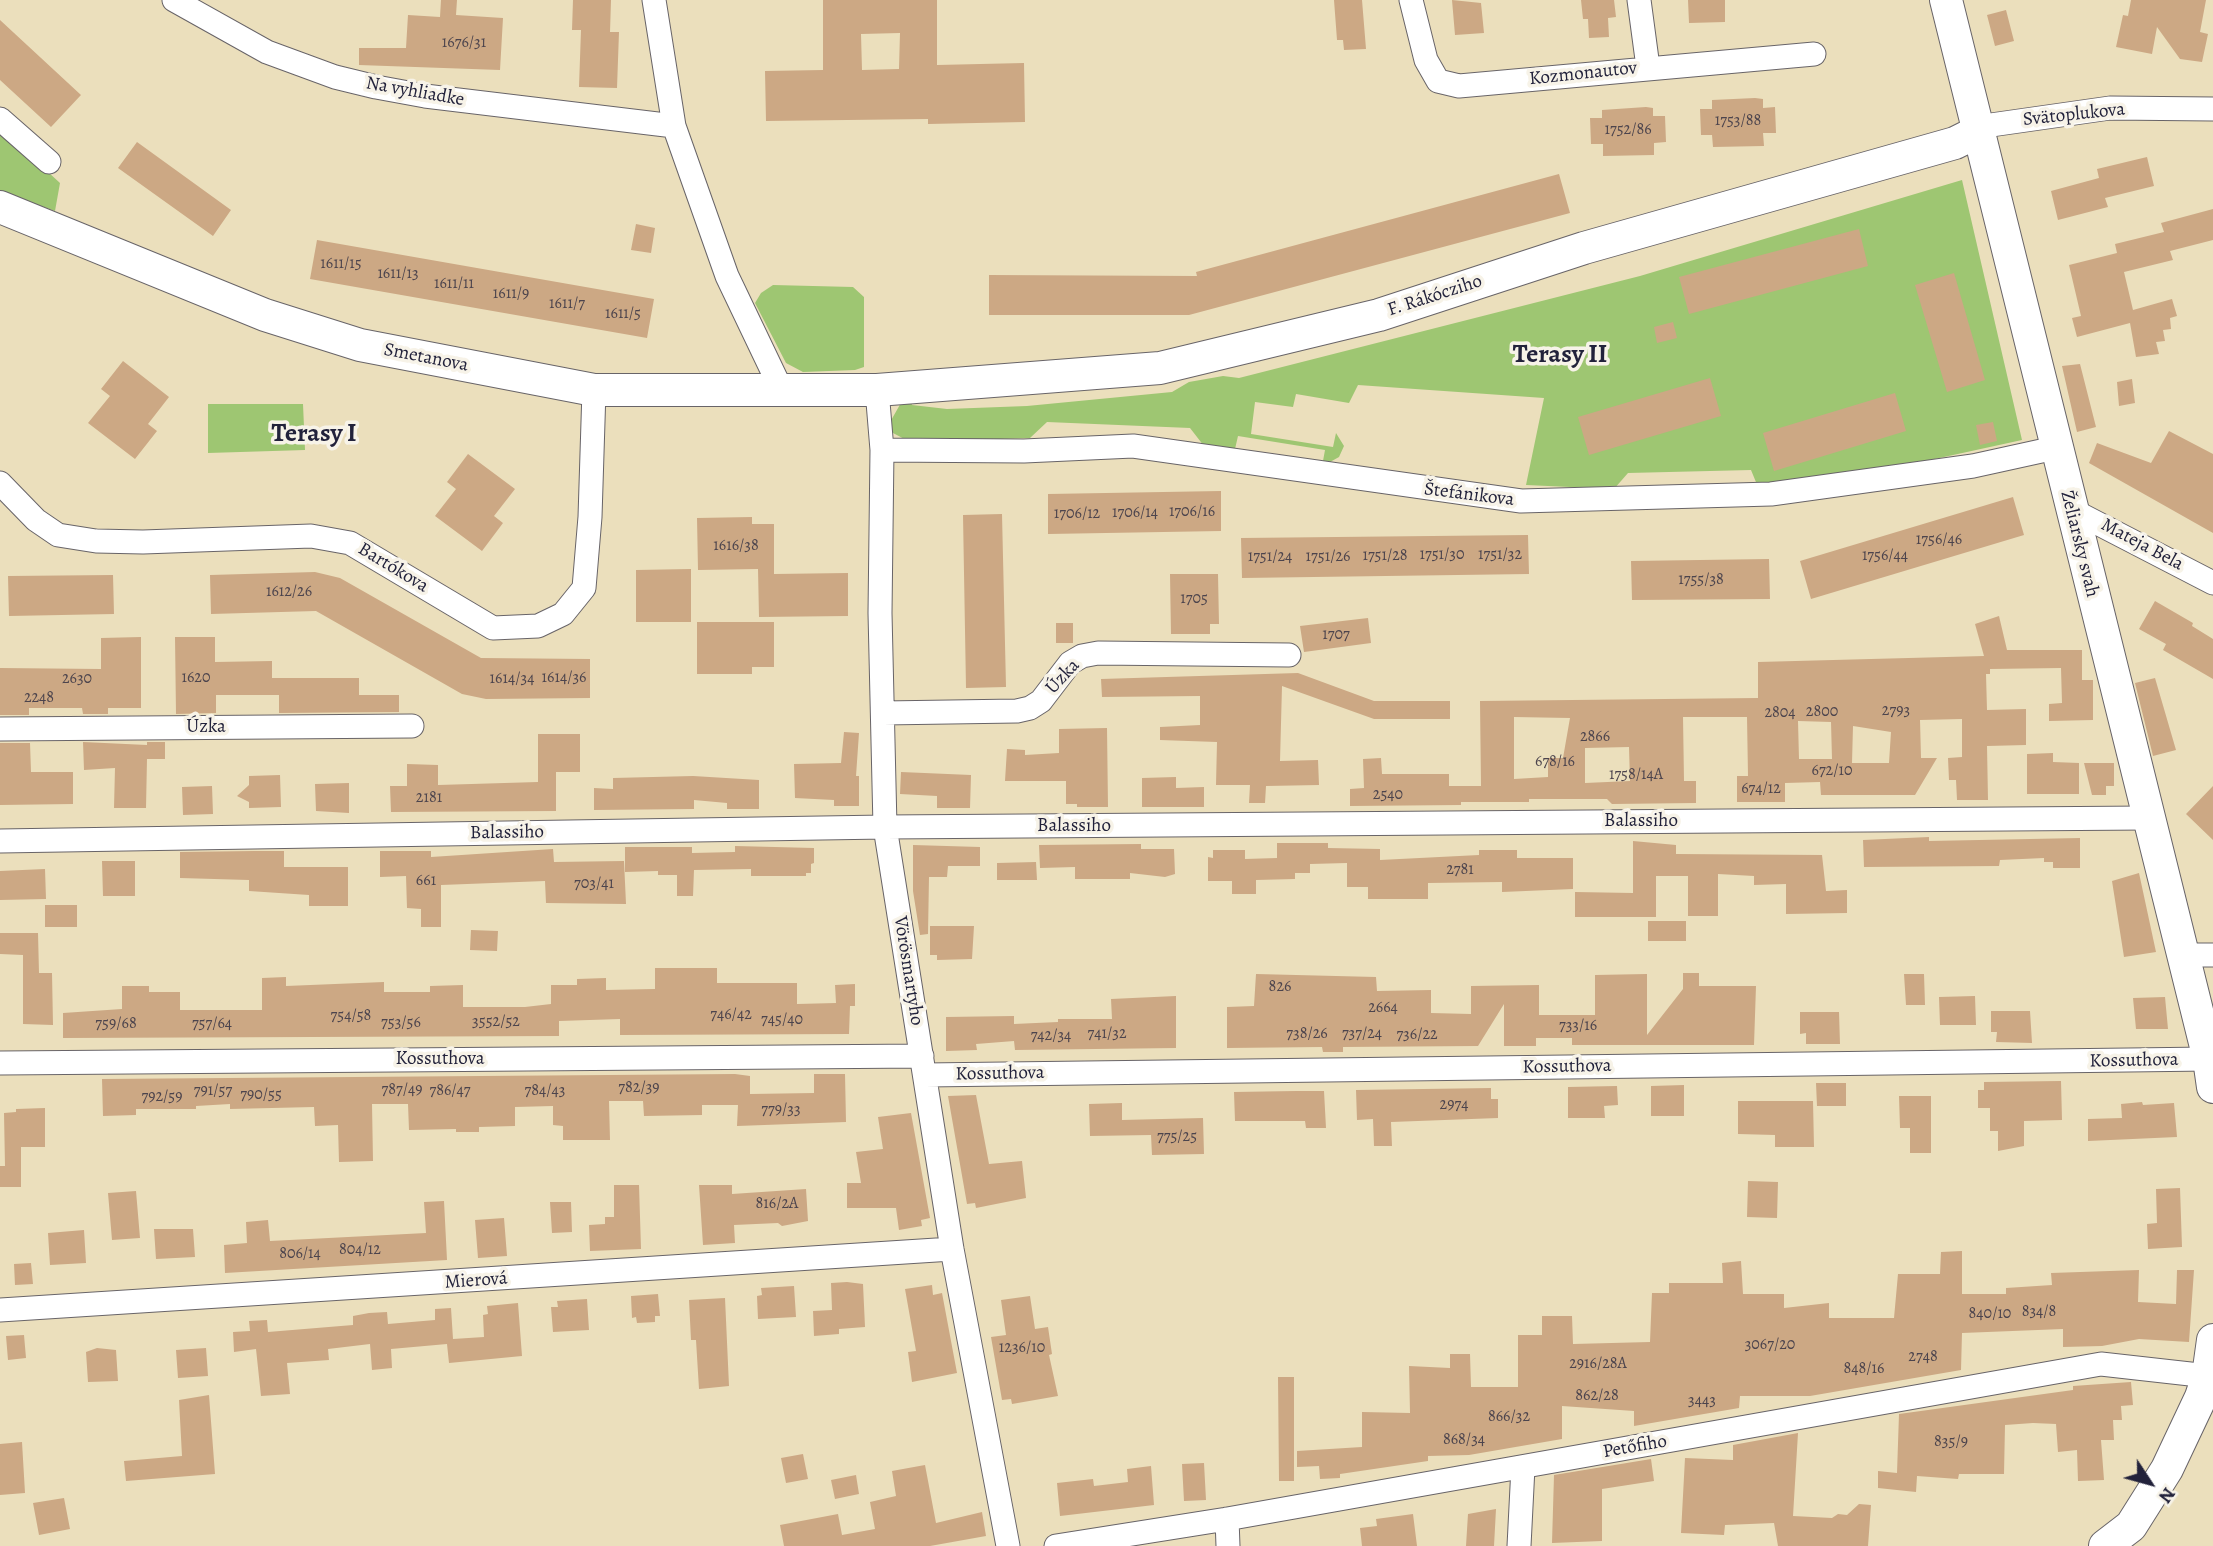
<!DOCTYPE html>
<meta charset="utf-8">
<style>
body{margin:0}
#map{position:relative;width:2213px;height:1546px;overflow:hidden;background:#ebdfbc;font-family:Alegreya,serif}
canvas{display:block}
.north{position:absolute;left:2115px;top:1448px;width:70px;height:70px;-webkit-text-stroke:5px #f7f3e8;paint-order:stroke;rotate:126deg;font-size:19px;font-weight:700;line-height:28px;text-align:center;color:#22223b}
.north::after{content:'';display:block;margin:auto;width:24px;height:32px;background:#22223b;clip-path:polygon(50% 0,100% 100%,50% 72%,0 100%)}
</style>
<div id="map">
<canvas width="2213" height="1546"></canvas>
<div class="north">N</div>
</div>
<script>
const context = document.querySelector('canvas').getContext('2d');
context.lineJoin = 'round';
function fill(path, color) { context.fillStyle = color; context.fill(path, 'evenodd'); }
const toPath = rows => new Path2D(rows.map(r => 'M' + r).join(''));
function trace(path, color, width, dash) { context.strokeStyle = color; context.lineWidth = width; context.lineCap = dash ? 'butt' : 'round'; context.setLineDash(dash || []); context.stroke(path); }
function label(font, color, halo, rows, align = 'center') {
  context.font = font + ' Alegreya,serif'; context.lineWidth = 7; context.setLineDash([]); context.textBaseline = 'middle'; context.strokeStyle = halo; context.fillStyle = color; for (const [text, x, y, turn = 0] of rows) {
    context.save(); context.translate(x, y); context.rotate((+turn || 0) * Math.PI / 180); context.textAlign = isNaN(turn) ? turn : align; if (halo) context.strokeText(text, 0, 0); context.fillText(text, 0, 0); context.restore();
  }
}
fill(toPath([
 [0,128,60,183,55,211,0,191],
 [1962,180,2022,440,1921,462,1758,487,1751,470,1628,473,1614,489,1526,485,1544,398,1358,385,1349,403,1296,394,1293,407,1255,402,1251,434,1333,447,1336,433,1344,446,1339,457,1330,462,1323,461,1325,450,1238,436,1235,449,1204,446,1190,428,1047,422,1030,438,910,442,893,433,889,424,902,401,910,397,912,405,947,409,1027,406,1172,392,1189,382,1223,376,1239,378,1640,276],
 [773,285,853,287,864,297,864,367,855,370,803,372,786,363,755,303,761,293],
 [208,404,303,404,305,450,208,453]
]), '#9ec672');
fill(toPath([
 [441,0,457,0,456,15,503,18,500,70,359,65,359,48,406,48,408,15,440,17],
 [573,0,611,0,610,32,619,32,617,88,579,87,581,30,572,30],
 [823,0,937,0,937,65,1024,63,1025,122,928,124,928,119,766,121,765,71,823,70],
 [900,33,899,69,862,70,861,34],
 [1334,0,1362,0,1366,49,1344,50,1343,40,1337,40],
 [1452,0,1481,3,1484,33,1455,35],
 [1581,0,1614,0,1616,17,1608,18,1609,37,1589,38,1588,19,1583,19],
 [1688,0,1725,0,1725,22,1689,23],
 [2131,0,2206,0,2200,32,2208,34,2202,62,2180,59,2157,27,2152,54,2116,47,2123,15,2128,16],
 [2006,10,2014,41,1995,46,1987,15],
 [0,20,81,95,51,127,0,80],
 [1755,98,1763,99,1763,108,1775,107,1776,133,1763,133,1764,146,1713,147,1712,135,1701,135,1700,109,1712,109,1712,100],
 [1646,107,1653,108,1653,116,1665,116,1666,142,1654,143,1654,155,1603,156,1603,144,1591,144,1590,118,1602,118,1602,110],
 [137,142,231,210,213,236,118,168],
 [2147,157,2154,186,2105,198,2108,207,2058,220,2051,191,2099,178,2097,169],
 [1559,174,1570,213,1189,315,989,315,989,275,1197,276,1196,272],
 [2213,209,2213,240,2170,251,2173,260,2124,272,2133,310,2172,299,2177,316,2170,318,2171,329,2163,330,2165,341,2156,342,2159,354,2136,357,2130,323,2077,337,2072,318,2081,316,2069,265,2117,253,2115,244,2164,232,2161,223],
 [636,224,655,228,651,253,631,250],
 [1859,229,1868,266,1689,314,1679,277],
 [317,240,654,299,647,338,310,279],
 [1954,273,1985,380,1947,392,1915,285],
 [1673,322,1677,338,1657,343,1654,327],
 [123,361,169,397,148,424,157,431,135,459,88,423,110,396,101,389],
 [2080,364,2096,427,2077,432,2062,366],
 [1710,378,1721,416,1589,455,1578,417],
 [2132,379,2135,403,2119,406,2117,382],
 [1895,393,1906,431,1774,471,1763,433],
 [1993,422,1997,441,1980,445,1976,425],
 [2169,431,2213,454,2213,533,2089,463,2097,443,2151,463],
 [468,454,515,489,494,516,503,523,482,551,435,516,456,489,447,482],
 [1221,491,1221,531,1048,534,1048,494],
 [2013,497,2024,535,1811,599,1800,561],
 [1002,514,1006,687,966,688,963,515],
 [752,517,752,524,774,524,774,574,848,573,848,616,759,617,758,569,698,570,697,518],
 [1528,535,1529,574,1242,578,1241,538],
 [1769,559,1770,599,1632,600,1631,561],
 [691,569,691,622,636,622,636,570],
 [315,572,340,578,481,658,590,659,590,698,486,699,462,694,316,611,211,614,210,575],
 [1170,574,1218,574,1219,624,1210,624,1210,634,1171,634],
 [113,575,114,614,9,616,8,576],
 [2155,601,2193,623,2192,626,2213,639,2213,679,2163,650,2166,644,2139,629],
 [1999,616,2007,650,2082,650,2082,680,2093,680,2093,720,2049,721,2049,704,2062,703,2061,668,1990,669,1990,674,1986,674,1987,710,2026,709,2026,745,1987,746,1988,800,1957,800,1956,780,1949,780,1948,758,1962,757,1962,719,1920,720,1921,758,1937,758,1915,795,1821,795,1820,782,1785,783,1785,802,1737,802,1737,776,1748,776,1747,717,1683,717,1684,781,1696,781,1696,803,1612,804,1607,799,1529,799,1529,802,1461,802,1461,805,1350,806,1350,789,1364,788,1363,759,1381,758,1382,774,1449,774,1449,786,1481,786,1480,701,1758,698,1758,662,1984,656,1975,624],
 [1514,717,1570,718,1563,758,1548,758,1548,777,1514,779],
 [1798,721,1831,722,1832,759,1799,759],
 [1853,726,1891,732,1889,763,1852,763],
 [1629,747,1630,781,1585,783,1585,748],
 [1368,618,1371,643,1304,652,1300,626],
 [697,622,774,622,774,667,752,667,752,674,697,674],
 [1056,623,1073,623,1073,643,1056,643],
 [141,637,141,708,108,708,108,714,83,714,82,708,29,708,29,715,0,715,0,668,101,669,101,638],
 [175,637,215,637,215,662,272,661,272,678,359,678,359,695,399,695,399,712,279,713,279,695,216,695,216,713,176,714],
 [1298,673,1374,701,1450,701,1450,719,1374,719,1282,686,1280,761,1318,760,1319,785,1266,786,1265,803,1249,803,1250,785,1216,785,1217,742,1160,740,1160,727,1200,725,1200,696,1102,697,1101,679],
 [2155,678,2176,750,2153,756,2135,683],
 [1107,728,1108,807,1077,807,1077,804,1066,804,1066,781,1005,781,1007,749,1025,750,1025,755,1059,753,1059,729],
 [844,732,859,733,856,776,859,776,859,806,834,806,834,800,795,798,794,764,841,763],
 [538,734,580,734,580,772,556,772,556,811,391,812,390,786,407,786,407,764,438,765,438,785,538,782],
 [83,742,147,745,147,742,165,742,165,759,147,759,146,808,114,808,115,768,84,770],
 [0,743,30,743,31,772,73,772,73,804,0,805],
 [2053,753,2053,762,2079,763,2079,794,2027,794,2027,754],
 [2084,763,2114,763,2114,786,2106,786,2106,795,2092,795],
 [901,772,971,775,970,808,937,808,937,796,900,794],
 [280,775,281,807,249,808,249,802,237,796,249,785,249,776],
 [693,776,759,780,759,809,727,809,727,803,694,800,694,809,594,810,594,788,613,789,613,778],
 [1176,777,1176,788,1204,787,1204,807,1142,807,1142,778],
 [349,783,349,813,316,811,315,784],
 [212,786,213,814,183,815,182,787],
 [2213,786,2213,840,2186,814],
 [1929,837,1929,841,2080,838,2080,868,2053,868,2053,862,2044,862,2044,858,2000,860,1999,866,1864,867,1863,840],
 [1633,841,1676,845,1676,854,1822,855,1826,891,1847,890,1847,913,1786,914,1786,884,1754,885,1754,876,1718,874,1718,916,1688,916,1688,876,1656,876,1656,917,1575,917,1575,892,1633,893],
 [1277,843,1328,843,1328,848,1380,849,1380,860,1479,855,1479,850,1517,850,1517,858,1573,858,1573,889,1502,892,1502,882,1428,883,1428,899,1368,899,1368,887,1347,887,1347,863,1310,864,1310,873,1295,873,1295,879,1256,880,1256,894,1232,894,1232,881,1208,881,1208,857,1213,858,1213,850,1245,850,1245,859,1277,858],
 [1141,844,1141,849,1174,849,1175,874,1165,877,1130,873,1130,879,1075,879,1075,867,1040,868,1039,845],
 [913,845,980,847,980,866,948,866,947,877,929,877,928,934,920,935,913,891],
 [735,846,814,848,814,863,811,864,811,873,806,873,806,876,751,876,751,869,694,870,693,896,677,896,677,875,658,875,658,871,625,872,625,847,692,847,692,853,735,852],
 [553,849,554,862,624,861,626,904,546,903,545,881,441,885,441,927,421,927,421,909,407,908,406,876,380,877,380,851,431,851,431,857],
 [254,851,284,851,284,867,348,867,348,906,309,906,309,895,249,891,249,880,180,878,180,852],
 [102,861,135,861,135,896,103,896],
 [1036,862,1037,880,997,880,997,863],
 [45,869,46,899,0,900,0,871],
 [2139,873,2156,952,2124,957,2112,881],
 [45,905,77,905,77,927,45,927],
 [1648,921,1686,921,1686,941,1648,941],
 [930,926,974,926,972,959,937,960,937,955,930,955],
 [471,930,498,931,497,951,470,950],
 [0,933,38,933,39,973,52,973,53,1025,23,1024,23,955,0,954],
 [655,968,717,968,717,983,797,983,797,1004,836,1003,835,985,855,984,855,1006,850,1006,849,1034,620,1035,620,1019,559,1021,559,1036,63,1038,63,1013,122,1009,122,986,149,986,149,992,180,992,180,1010,262,1010,262,978,286,977,286,986,384,982,384,992,430,992,430,986,463,985,463,1007,525,1007,551,1004,551,985,577,985,577,979,606,978,606,990,655,989],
 [1683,973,1699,973,1699,986,1756,986,1754,1045,1572,1045,1572,1038,1536,1038,1536,1046,1504,1046,1504,1004,1478,1046,1343,1047,1343,1052,1323,1052,1322,1047,1227,1048,1227,1007,1254,1006,1256,974,1376,977,1377,991,1431,990,1431,1013,1471,1014,1471,986,1539,985,1539,1015,1595,1015,1595,975,1647,974,1647,1035,1683,989],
 [1904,974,1924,974,1925,1005,1906,1005],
 [1176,996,1176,1048,1015,1050,1014,1041,976,1044,977,1050,946,1051,946,1017,1014,1016,1014,1024,1058,1022,1058,1019,1112,1019,1111,999],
 [1975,996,1976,1025,1940,1025,1939,997],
 [2165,997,2168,1029,2136,1029,2133,998],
 [1991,1011,2030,1011,2032,1043,1996,1042,1997,1032,1991,1032],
 [1800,1012,1839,1012,1840,1044,1806,1044,1806,1033,1800,1034],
 [735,1074,750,1076,750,1094,814,1093,814,1074,845,1074,846,1122,737,1126,738,1105,702,1105,702,1115,644,1116,643,1101,609,1101,610,1140,563,1140,563,1126,553,1125,553,1106,515,1107,515,1126,479,1127,479,1132,456,1132,456,1129,409,1130,408,1104,372,1104,373,1161,339,1162,338,1125,315,1126,314,1107,230,1109,230,1104,196,1106,196,1109,136,1109,136,1115,103,1116,102,1079],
 [2061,1081,2062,1120,2024,1121,2024,1146,1998,1151,1998,1131,1990,1131,1990,1108,1978,1108,1978,1090,1984,1090,1984,1082],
 [1816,1083,1846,1083,1846,1106,1817,1106],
 [1684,1085,1684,1116,1651,1116,1651,1086],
 [1617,1086,1618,1105,1604,1106,1605,1118,1568,1118,1568,1087],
 [1491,1088,1491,1099,1498,1099,1498,1118,1391,1122,1392,1146,1374,1146,1373,1119,1357,1120,1356,1090],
 [1296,1091,1324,1091,1326,1128,1306,1128,1305,1121,1235,1121,1234,1092],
 [976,1095,989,1164,1022,1161,1026,1198,976,1208,975,1203,967,1204,948,1096],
 [1899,1096,1931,1096,1931,1153,1910,1153,1910,1128,1900,1128],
 [1738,1101,1813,1101,1814,1147,1775,1147,1775,1135,1738,1134],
 [2142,1102,2143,1105,2174,1103,2177,1137,2088,1141,2088,1119,2122,1118,2121,1104],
 [1122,1103,1122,1120,1203,1118,1204,1154,1152,1155,1151,1135,1090,1136,1089,1104],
 [45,1108,45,1147,21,1147,21,1187,0,1187,0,1166,5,1166,4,1113,16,1112,16,1109],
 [911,1113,930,1218,921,1220,922,1226,899,1230,896,1208,847,1208,847,1183,861,1183,856,1152,883,1149,878,1117],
 [1748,1181,1778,1182,1777,1218,1747,1217],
 [614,1185,639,1185,641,1249,590,1251,589,1225,605,1224,605,1217,614,1217],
 [699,1185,732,1185,732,1194,806,1189,808,1221,782,1226,778,1223,734,1225,735,1243,703,1245],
 [2180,1188,2182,1247,2148,1249,2147,1224,2157,1223,2156,1189],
 [136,1191,140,1238,112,1240,108,1193],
 [444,1201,447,1260,225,1273,224,1245,247,1243,246,1222,268,1220,270,1241,426,1233,424,1202],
 [550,1202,571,1202,572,1232,552,1233],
 [504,1218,507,1256,478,1258,475,1220],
 [154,1229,193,1229,195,1257,156,1259],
 [84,1230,86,1263,50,1265,48,1233],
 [1962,1251,1962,1294,2006,1294,2006,1288,2052,1285,2051,1273,2139,1270,2138,1302,2176,1304,2177,1270,2194,1270,2189,1342,2139,1339,2102,1346,2063,1347,2063,1329,1962,1333,1961,1370,1810,1396,1740,1396,1739,1408,1634,1426,1634,1411,1562,1406,1562,1439,1469,1455,1428,1456,1428,1461,1340,1474,1340,1478,1320,1479,1319,1466,1297,1467,1297,1451,1362,1447,1362,1412,1410,1413,1409,1366,1450,1368,1450,1354,1470,1354,1471,1387,1518,1387,1518,1335,1542,1335,1542,1316,1572,1316,1573,1344,1650,1342,1652,1293,1669,1293,1669,1283,1723,1283,1722,1263,1741,1261,1743,1294,1784,1294,1784,1308,1829,1303,1829,1318,1894,1318,1898,1274,1940,1274,1941,1252],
 [31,1263,33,1284,15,1285,14,1264],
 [847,1282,863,1284,865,1327,839,1329,839,1334,814,1336,813,1311,832,1310,831,1283],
 [932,1285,933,1295,942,1293,957,1373,912,1382,908,1352,916,1351,905,1289],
 [794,1286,796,1317,758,1319,757,1296,762,1295,761,1288],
 [658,1294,660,1316,655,1316,655,1322,637,1323,636,1317,632,1318,631,1296],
 [1030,1296,1035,1329,1048,1327,1052,1354,1049,1355,1058,1396,1012,1404,1011,1399,1002,1400,991,1337,1006,1335,1001,1300],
 [725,1298,729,1386,699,1389,696,1340,691,1340,689,1300],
 [587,1299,589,1330,553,1332,551,1307,558,1307,557,1301],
 [518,1303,522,1356,449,1363,447,1344,391,1349,392,1368,372,1370,370,1344,328,1349,329,1360,287,1363,290,1394,261,1396,256,1349,234,1352,233,1332,250,1331,249,1321,267,1320,268,1332,353,1325,353,1316,369,1313,387,1312,388,1324,435,1320,435,1309,451,1308,453,1339,484,1337,483,1315,488,1314,487,1306],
 [24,1335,26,1358,8,1360,6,1336],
 [97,1348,116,1350,118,1381,88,1382,86,1352],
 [206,1348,208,1376,178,1378,176,1350],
 [1278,1377,1294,1377,1294,1481,1279,1481],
 [2131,1382,2133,1405,2121,1406,2122,1420,2113,1420,2114,1440,2101,1440,2104,1480,2078,1481,2077,1450,2058,1452,2056,1424,2033,1423,2005,1425,2004,1474,1959,1474,1958,1479,1917,1476,1916,1492,1878,1488,1878,1471,1897,1473,1899,1414,2073,1390,2073,1386],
 [209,1395,215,1474,126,1481,124,1461,182,1456,179,1400],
 [1798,1433,1793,1516,1832,1518,1838,1514,1847,1515,1859,1504,1871,1505,1868,1546,1778,1546,1774,1523,1725,1525,1724,1535,1681,1533,1685,1458,1733,1460,1733,1445],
 [22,1442,25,1493,0,1495,0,1444],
 [803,1454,808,1479,786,1483,781,1458],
 [1651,1459,1654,1481,1602,1489,1602,1541,1552,1543,1554,1475],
 [1204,1463,1206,1500,1184,1501,1182,1464],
 [925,1465,936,1523,982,1512,986,1536,930,1546,784,1546,780,1525,838,1514,842,1535,875,1529,870,1502,896,1496,892,1471],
 [1151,1466,1154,1505,1060,1516,1057,1483,1093,1479,1094,1486,1128,1482,1127,1469],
 [856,1475,859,1494,835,1499,831,1480],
 [64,1498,70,1529,39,1535,33,1503],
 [1496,1509,1494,1546,1466,1546,1468,1514],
 [1413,1514,1417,1546,1362,1546,1360,1528,1377,1526,1376,1519]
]), '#cca884');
const street = toPath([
 [174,0,267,52,335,77,376,87,425,96,674,126],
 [654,0,674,126,727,276,781,389],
 [1411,0,1426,60,1438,81,1459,86,1814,54],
 [1639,0,1648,67],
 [0,119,49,162],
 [1979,131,1991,125,2110,108,2213,109],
 [877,390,882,450,880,613,885,827,952,1249,1008,1546],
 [882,450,1024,451,1133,446,1521,501,1771,494,1973,466,2055,448],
 [0,483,36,520,58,535,96,541,143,542,311,536,350,543,493,628,538,626,563,614,584,588,590,517,594,390],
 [2070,509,2213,583],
 [883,713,1017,711,1030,708,1041,701,1070,663,1082,656,1098,653,1289,655],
 [0,729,412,726],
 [0,841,885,827,2148,818],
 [2182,955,2213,955],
 [0,1063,922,1056],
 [925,1075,2209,1059],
 [0,1310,952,1249],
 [1227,1519,1228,1546],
 [1056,1546,1227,1519,2101,1364,2208,1376],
 [1519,1546,1523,1467]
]);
const secondary = toPath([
 [1946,0,2209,1059,2213,1087],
 [0,207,265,315,360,345,594,390,877,390,1160,368,1379,315,1584,248,1955,143,1979,131],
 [2105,1546,2131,1526,2167,1469,2201,1397,2208,1376,2213,1340]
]);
trace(street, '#686468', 25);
trace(secondary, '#686468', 34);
trace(street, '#fff', 23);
trace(secondary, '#fff', 32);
label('16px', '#4c444d', null, [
 ["1676/31",464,43],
 ["1753/88",1738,121],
 ["1752/86",1628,130],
 ["1611/15",341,264],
 ["1611/13",398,274],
 ["1611/11",454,284],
 ["1611/9",511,294],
 ["1611/7",567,304],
 ["1611/5",623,314],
 ["1706/16",1192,512],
 ["1706/14",1135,513],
 ["1706/12",1077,514],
 ["1756/46",1939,540],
 ["1616/38",736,546],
 ["1751/30",1442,555],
 ["1751/32",1500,555],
 ["1751/28",1385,556],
 ["1756/44",1885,556],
 ["1751/24",1270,557],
 ["1751/26",1328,557],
 ["1755/38",1701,580],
 ["1612/26",289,592],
 ["1705",1194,599],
 ["1707",1336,635],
 ["1620",196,678],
 ["1614/36",564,678],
 ["2630",77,679],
 ["1614/34",512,679],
 ["2248",39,698],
 ["2793",1896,711],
 ["2800",1822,712],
 ["2804",1780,713],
 ["2866",1595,737],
 ["678/16",1555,762],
 ["672/10",1832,771],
 ["1758/14A",1636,775],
 ["674/12",1761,789],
 ["2540",1388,795],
 ["2181",429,798],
 ["2781",1460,870],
 ["661",426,881],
 ["703/41",594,884],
 ["826",1280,987],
 ["2664",1383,1008],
 ["746/42",731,1015],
 ["754/58",351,1016],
 ["745/40",782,1020],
 ["3552/52",496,1022],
 ["753/56",401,1023],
 ["759/68",116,1024],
 ["757/64",212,1024],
 ["733/16",1578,1026],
 ["741/32",1107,1034],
 ["738/26",1307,1034],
 ["737/24",1362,1034],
 ["736/22",1417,1035],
 ["742/34",1051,1036],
 ["782/39",639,1088],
 ["787/49",402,1090],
 ["791/57",213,1091],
 ["786/47",450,1091],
 ["784/43",545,1091],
 ["790/55",261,1095],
 ["792/59",162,1097],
 ["2974",1454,1105],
 ["779/33",781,1110],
 ["775/25",1177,1137],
 ["816/2A",777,1204],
 ["804/12",360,1250],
 ["806/14",300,1254],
 ["834/8",2039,1312],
 ["840/10",1990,1314],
 ["3067/20",1770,1345],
 ["1236/10",1022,1348],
 ["2748",1923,1357],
 ["2916/28A",1598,1364],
 ["848/16",1864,1369],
 ["862/28",1597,1396],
 ["3443",1702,1401],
 ["866/32",1509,1417],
 ["868/34",1464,1440],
 ["835/9",1951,1442]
]);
label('19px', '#22223b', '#f7f3e8', [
 ["Kozmonautov",1583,74,-6],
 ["Na vyhliadke",415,92,10],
 ["Svätoplukova",2074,115,-6],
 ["F. Rákócziho",1435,296,-18],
 ["Smetanova",426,358,11],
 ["Štefánikova",1469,495,7],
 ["Želiarsky svah",2079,544,76],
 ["Mateja Bela",2142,545,28],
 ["Bartókova",393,568,31],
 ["Úzka",1063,677,-47],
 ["Úzka",206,727],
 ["Balassiho",1641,821],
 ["Balassiho",1074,826],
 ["Balassiho",507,833,-1],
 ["Vörösmartyho",908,971,81],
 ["Kossuthova",440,1059],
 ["Kossuthova",2134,1061,-1],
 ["Kossuthova",1567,1067,-1],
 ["Kossuthova",1000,1074,-1],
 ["Mierová",476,1281,-4],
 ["Petőfiho",1635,1447,-10]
]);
label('bold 26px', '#22223b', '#f7f3e8', [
 ["Terasy II",1560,356],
 ["Terasy I",314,435]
]);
</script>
